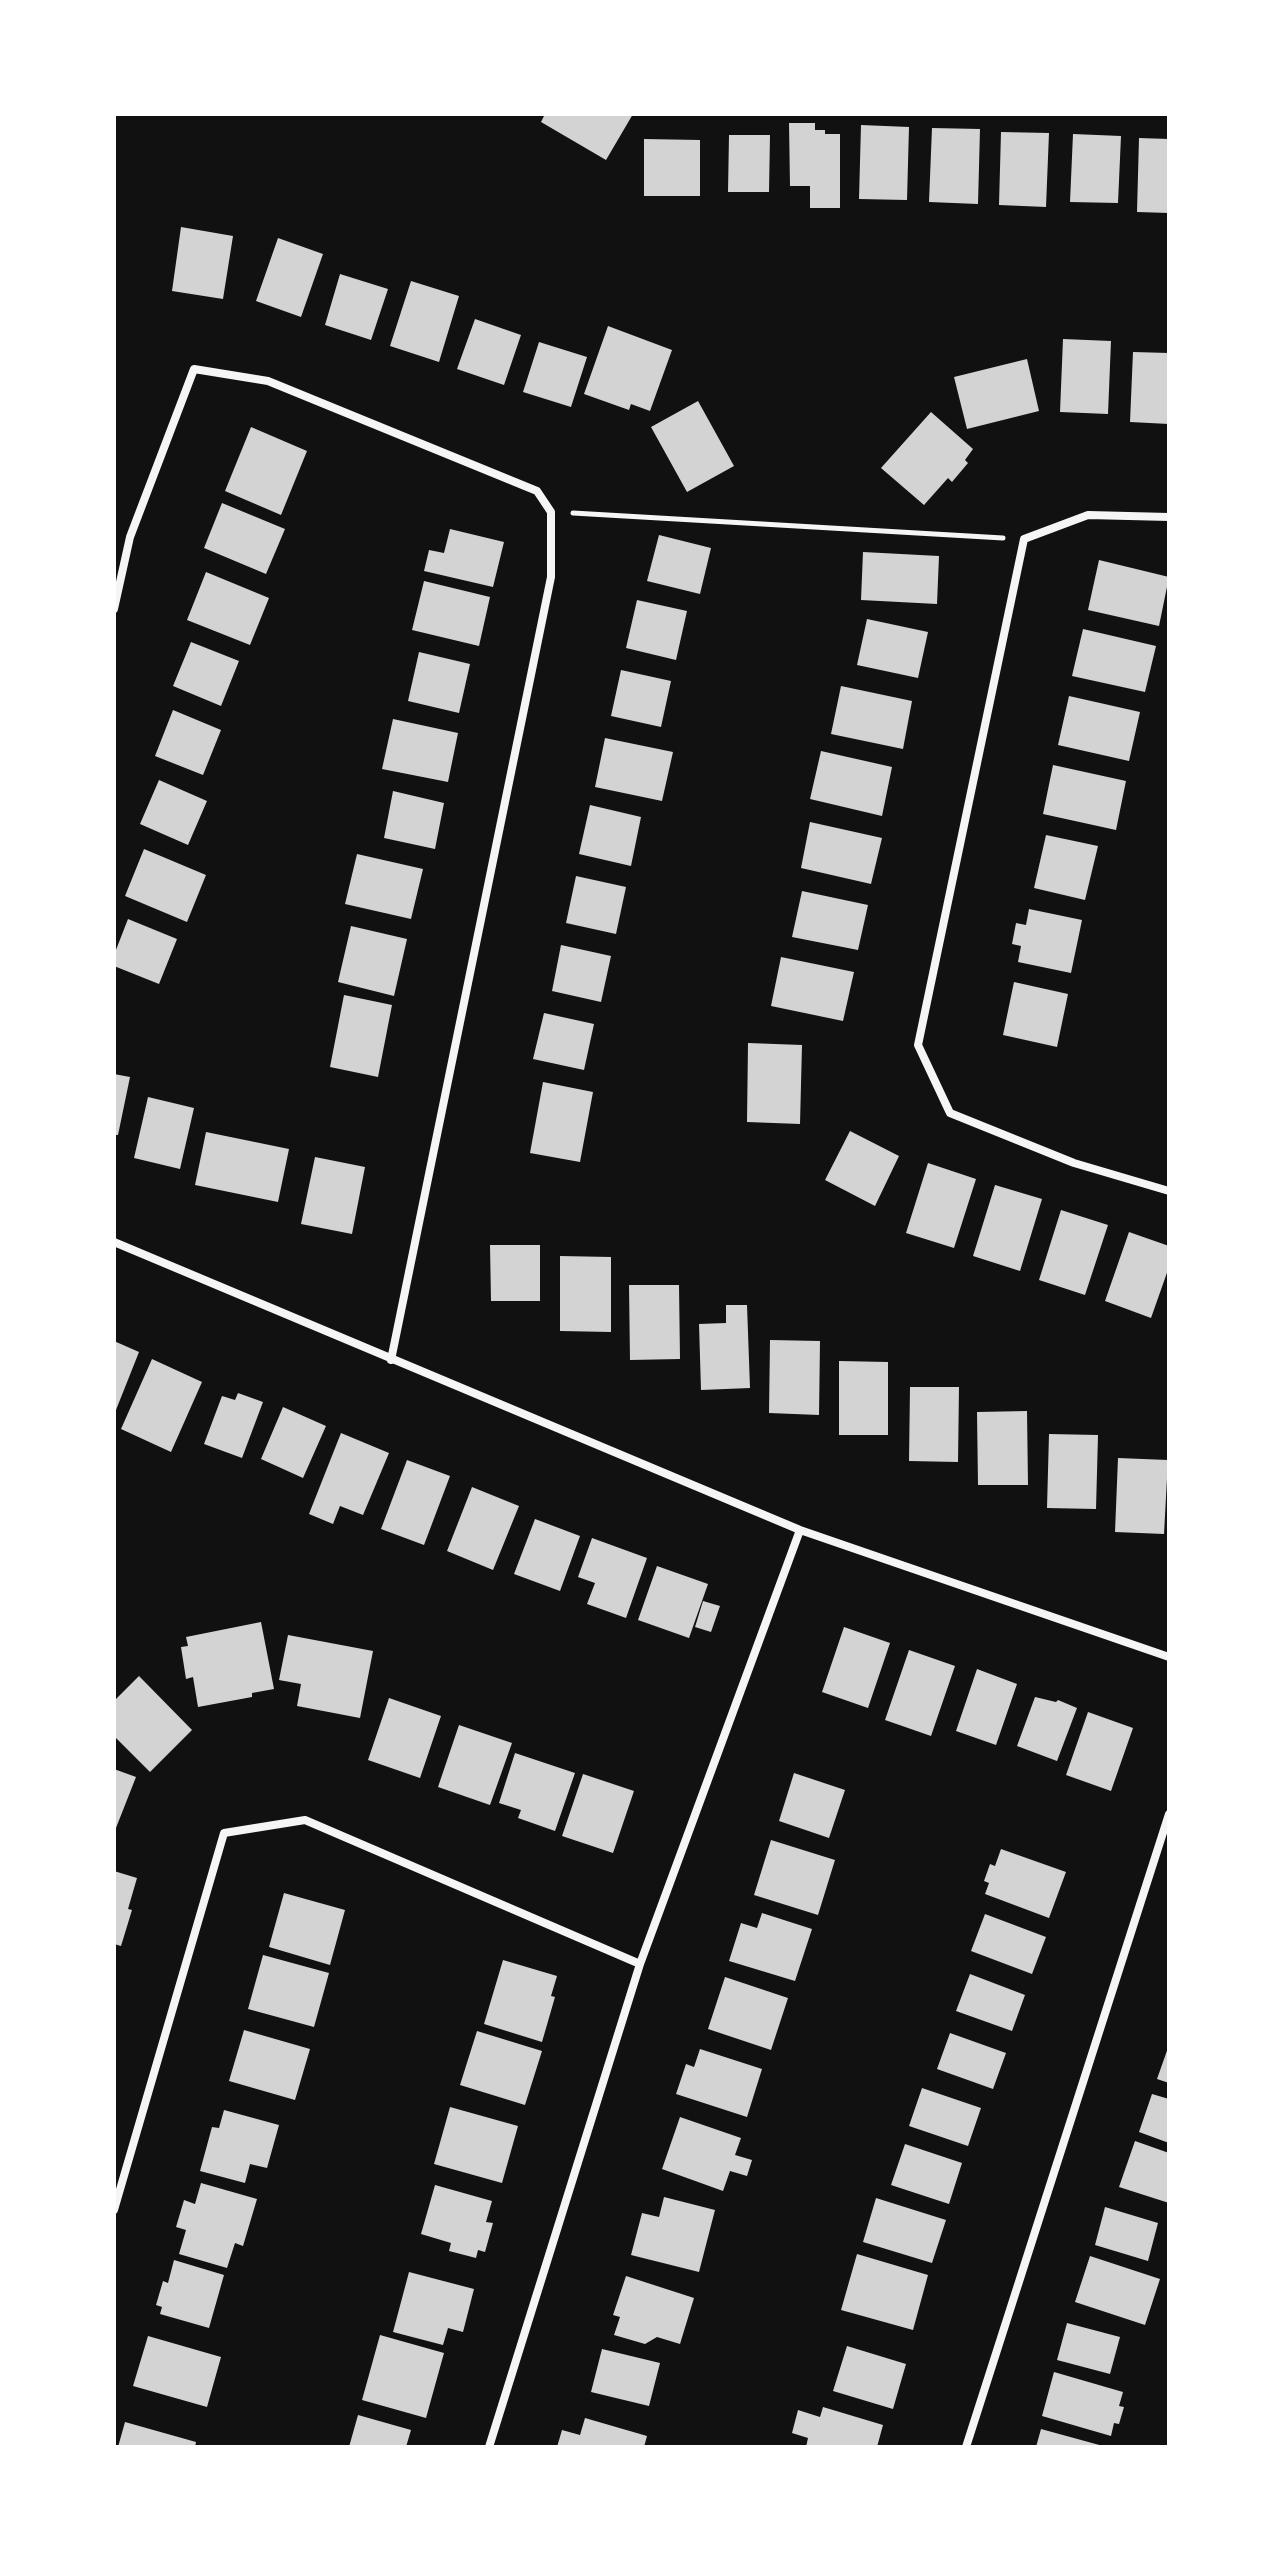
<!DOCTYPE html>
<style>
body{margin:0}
#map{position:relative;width:1283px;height:2561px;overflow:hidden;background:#111;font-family:"PT Sans Narrow",sans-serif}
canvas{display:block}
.frame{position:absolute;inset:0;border:116px solid #fff;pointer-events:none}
</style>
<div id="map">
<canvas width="1283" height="2561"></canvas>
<div class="frame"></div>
</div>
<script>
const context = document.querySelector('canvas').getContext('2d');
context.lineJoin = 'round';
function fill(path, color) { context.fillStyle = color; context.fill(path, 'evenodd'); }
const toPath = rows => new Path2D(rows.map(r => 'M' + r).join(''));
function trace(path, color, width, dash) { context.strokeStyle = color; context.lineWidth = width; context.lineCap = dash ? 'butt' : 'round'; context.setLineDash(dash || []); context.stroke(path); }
fill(toPath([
 [545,114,633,114,606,160,541,122],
 [789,123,815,123,815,130,825,130,825,134,840,134,840,208,810,208,810,186,790,186],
 [861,125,909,127,907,200,859,199],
 [932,128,980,129,978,204,929,202],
 [1001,132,1049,133,1046,207,999,205],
 [1073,134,1121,136,1118,203,1070,202],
 [729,135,770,135,769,192,728,192],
 [1139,138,1169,139,1169,213,1137,212],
 [644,139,700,140,700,196,644,196],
 [181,227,233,236,223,299,172,291],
 [278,238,323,254,301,317,256,301],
 [340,274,388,289,371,340,325,325],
 [411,281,459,296,439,362,390,346],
 [475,319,521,335,504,385,457,369],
 [608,326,672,350,650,411,631,404,629,410,584,394],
 [1063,339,1111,341,1108,414,1060,412],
 [539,342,587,357,571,407,523,392],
 [1133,352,1169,353,1169,424,1130,422],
 [1027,359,1039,411,967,429,954,377],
 [698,401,734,466,687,492,651,427],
 [931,412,973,449,965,460,968,463,952,482,948,478,924,505,881,468],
 [251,427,307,451,281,515,225,491],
 [222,503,285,529,266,574,204,548],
 [450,529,504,542,493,587,424,571,429,550,444,553],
 [659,535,711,548,700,594,647,581],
 [863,552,939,556,937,604,861,600],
 [1099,560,1169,577,1159,626,1088,610],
 [206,572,269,598,250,645,187,620],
 [424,581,490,597,479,646,412,630],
 [637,600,687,611,676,660,626,648],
 [867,619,928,632,918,678,857,665],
 [1083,629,1156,646,1145,692,1072,676],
 [191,642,239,661,221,706,173,686],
 [419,652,470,664,459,713,408,701],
 [621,670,671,681,661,727,611,716],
 [841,686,912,701,903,749,831,734],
 [1069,696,1140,712,1129,761,1058,745],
 [173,710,221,730,203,775,155,756],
 [393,719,458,733,448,782,382,769],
 [605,738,673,752,662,801,595,787],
 [821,751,892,767,882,816,810,799],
 [1053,765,1126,781,1116,830,1043,814],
 [159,780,207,801,188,845,140,824],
 [393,791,444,803,435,849,384,838],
 [590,805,641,817,631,866,579,854],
 [810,822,882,838,871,884,801,868],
 [1046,835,1098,846,1085,900,1034,888],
 [144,849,206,875,187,922,125,896],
 [357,854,423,869,411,919,345,904],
 [576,876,626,887,616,934,566,923],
 [802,891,868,905,858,950,792,937],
 [1029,909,1082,920,1071,973,1018,962,1021,946,1012,944,1016,923,1026,925],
 [128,919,177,939,159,984,114,966,114,955],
 [351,926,407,939,394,996,338,982],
 [561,945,611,956,601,1002,552,991],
 [781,957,854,972,843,1021,771,1006],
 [1014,982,1068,994,1057,1047,1003,1035],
 [344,995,392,1005,378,1077,330,1067],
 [544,1013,594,1024,584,1070,533,1059],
 [748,1043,802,1045,800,1124,747,1122],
 [114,1074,130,1077,118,1135,114,1135],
 [543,1082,593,1092,580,1162,530,1153],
 [148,1097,194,1108,180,1169,134,1158],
 [850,1131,899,1156,875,1206,825,1180],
 [206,1132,289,1149,278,1202,195,1185],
 [315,1157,365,1167,352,1234,301,1224],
 [928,1163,976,1179,954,1248,906,1233],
 [995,1185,1042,1199,1020,1271,973,1256],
 [1061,1210,1108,1225,1085,1295,1039,1280],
 [1129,1232,1169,1246,1169,1267,1151,1318,1105,1301],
 [490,1245,540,1245,540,1301,491,1301],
 [560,1256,611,1257,611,1332,560,1331],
 [629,1285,679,1285,680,1359,630,1360],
 [726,1305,747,1305,750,1388,701,1390,699,1324,726,1323],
 [770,1340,820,1341,819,1415,769,1413],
 [114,1341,139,1352,114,1415],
 [152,1359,202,1382,171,1452,121,1429],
 [839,1361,888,1362,888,1435,839,1435],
 [910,1387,959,1387,958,1462,909,1461],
 [238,1393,263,1402,242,1458,204,1444,222,1396,235,1400],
 [283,1407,326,1426,303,1478,261,1459],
 [1027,1411,1028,1485,978,1485,977,1412],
 [341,1433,389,1453,363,1515,340,1506,333,1524,309,1514],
 [1049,1434,1098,1435,1096,1509,1047,1508],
 [1118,1458,1168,1460,1164,1534,1115,1532],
 [407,1460,450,1476,424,1545,381,1529],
 [472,1487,519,1506,493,1570,447,1551],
 [535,1519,580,1536,560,1591,514,1574],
 [592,1538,647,1558,626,1618,587,1604,595,1583,578,1577],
 [657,1566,708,1584,689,1638,638,1620],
 [703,1601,720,1606,711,1632,695,1627],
 [261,1622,274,1689,252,1693,252,1697,198,1707,193,1677,186,1679,181,1647,188,1646,186,1637],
 [844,1627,890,1643,868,1708,822,1692],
 [288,1635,373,1651,360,1718,297,1706,301,1684,279,1680],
 [909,1650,955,1666,931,1736,885,1720],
 [977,1669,1017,1684,996,1745,956,1731],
 [139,1676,192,1730,150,1772,114,1736,114,1701],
 [1035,1697,1056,1702,1058,1700,1077,1708,1057,1761,1017,1746],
 [389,1698,441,1716,420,1778,368,1760],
 [1088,1712,1133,1728,1111,1791,1066,1775],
 [459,1725,512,1743,490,1805,438,1787],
 [515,1753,575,1773,555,1831,518,1818,521,1810,499,1803],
 [114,1769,136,1777,114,1833],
 [794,1773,845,1790,829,1838,779,1821],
 [583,1774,634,1791,613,1853,562,1836],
 [771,1840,835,1860,818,1915,754,1895],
 [1001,1849,1066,1872,1049,1918,985,1894,989,1883,984,1881,990,1864,995,1866],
 [114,1871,137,1878,128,1909,132,1910,121,1946,114,1944],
 [284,1893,345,1910,330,1965,269,1947],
 [762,1913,812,1929,795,1981,729,1961,741,1923,757,1928],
 [985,1914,1046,1937,1032,1974,971,1951],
 [263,1955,329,1973,314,2027,248,2009],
 [503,1960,557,1976,551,1996,555,1997,542,2042,484,2024],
 [970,1974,1025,1995,1012,2031,956,2011],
 [725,1977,788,1998,771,2050,708,2029],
 [244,2030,310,2049,295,2100,229,2081],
 [477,2031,542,2051,525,2105,460,2085],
 [950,2033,1006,2053,993,2089,937,2069],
 [1169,2045,1169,2083,1157,2079],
 [700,2049,762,2069,747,2117,676,2094,686,2064,694,2067],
 [922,2088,981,2108,968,2146,909,2126],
 [1152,2094,1169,2099,1169,2143,1139,2132],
 [450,2107,518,2126,502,2183,434,2164],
 [224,2110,279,2125,267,2168,250,2164,245,2183,200,2171,212,2127,219,2128],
 [680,2117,741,2138,735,2155,752,2160,747,2176,730,2171,723,2191,662,2169],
 [1135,2141,1169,2153,1169,2203,1119,2187],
 [905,2144,962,2163,949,2204,891,2185],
 [201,2183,257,2199,243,2246,235,2243,227,2268,179,2254,186,2230,176,2227,184,2200,195,2204],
 [435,2185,492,2201,486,2222,493,2223,485,2252,478,2250,476,2258,449,2251,451,2243,421,2234],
 [664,2197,715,2210,699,2272,631,2255,642,2213,659,2217],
 [876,2198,946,2220,932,2263,863,2242],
 [1105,2207,1158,2223,1148,2261,1095,2245],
 [857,2254,928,2275,913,2330,841,2310],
 [1090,2256,1160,2279,1145,2325,1075,2302],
 [174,2260,224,2275,209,2328,160,2314,162,2307,156,2305,163,2281,168,2283],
 [409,2272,474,2289,463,2332,448,2328,443,2345,393,2332],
 [626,2276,694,2298,680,2344,657,2337,645,2344,614,2335,620,2317,613,2315],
 [1067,2323,1120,2337,1110,2374,1057,2360],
 [380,2335,444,2353,426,2418,362,2400],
 [148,2336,221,2357,207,2407,133,2386],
 [847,2346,906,2364,893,2409,833,2391],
 [602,2349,660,2363,649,2406,591,2392],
 [1054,2372,1123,2392,1119,2406,1124,2407,1119,2424,1114,2423,1111,2436,1042,2416],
 [823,2407,883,2425,877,2447,806,2447,808,2438,792,2433,798,2410,820,2417],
 [358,2415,411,2430,406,2447,349,2447],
 [585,2418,647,2436,644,2447,557,2447,562,2430,580,2435],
 [125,2422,196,2442,195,2447,118,2447],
 [1041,2429,1103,2446,1103,2447,1036,2447]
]), '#d3d3d3');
trace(toPath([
 [573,513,1003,538]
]), '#f5f5f5', 5);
trace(toPath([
 [1169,517,1088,515,1024,539,918,1045,950,1113,1074,1163,1169,1191],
 [114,609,130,537,194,369,268,381,537,491,551,512,551,577,391,1360],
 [114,1242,800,1530,1169,1657],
 [114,2210,224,1833,305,1820,640,1964],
 [489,2447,640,1964,800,1530],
 [966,2447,1169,1814]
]), '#f5f5f5', 8);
</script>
